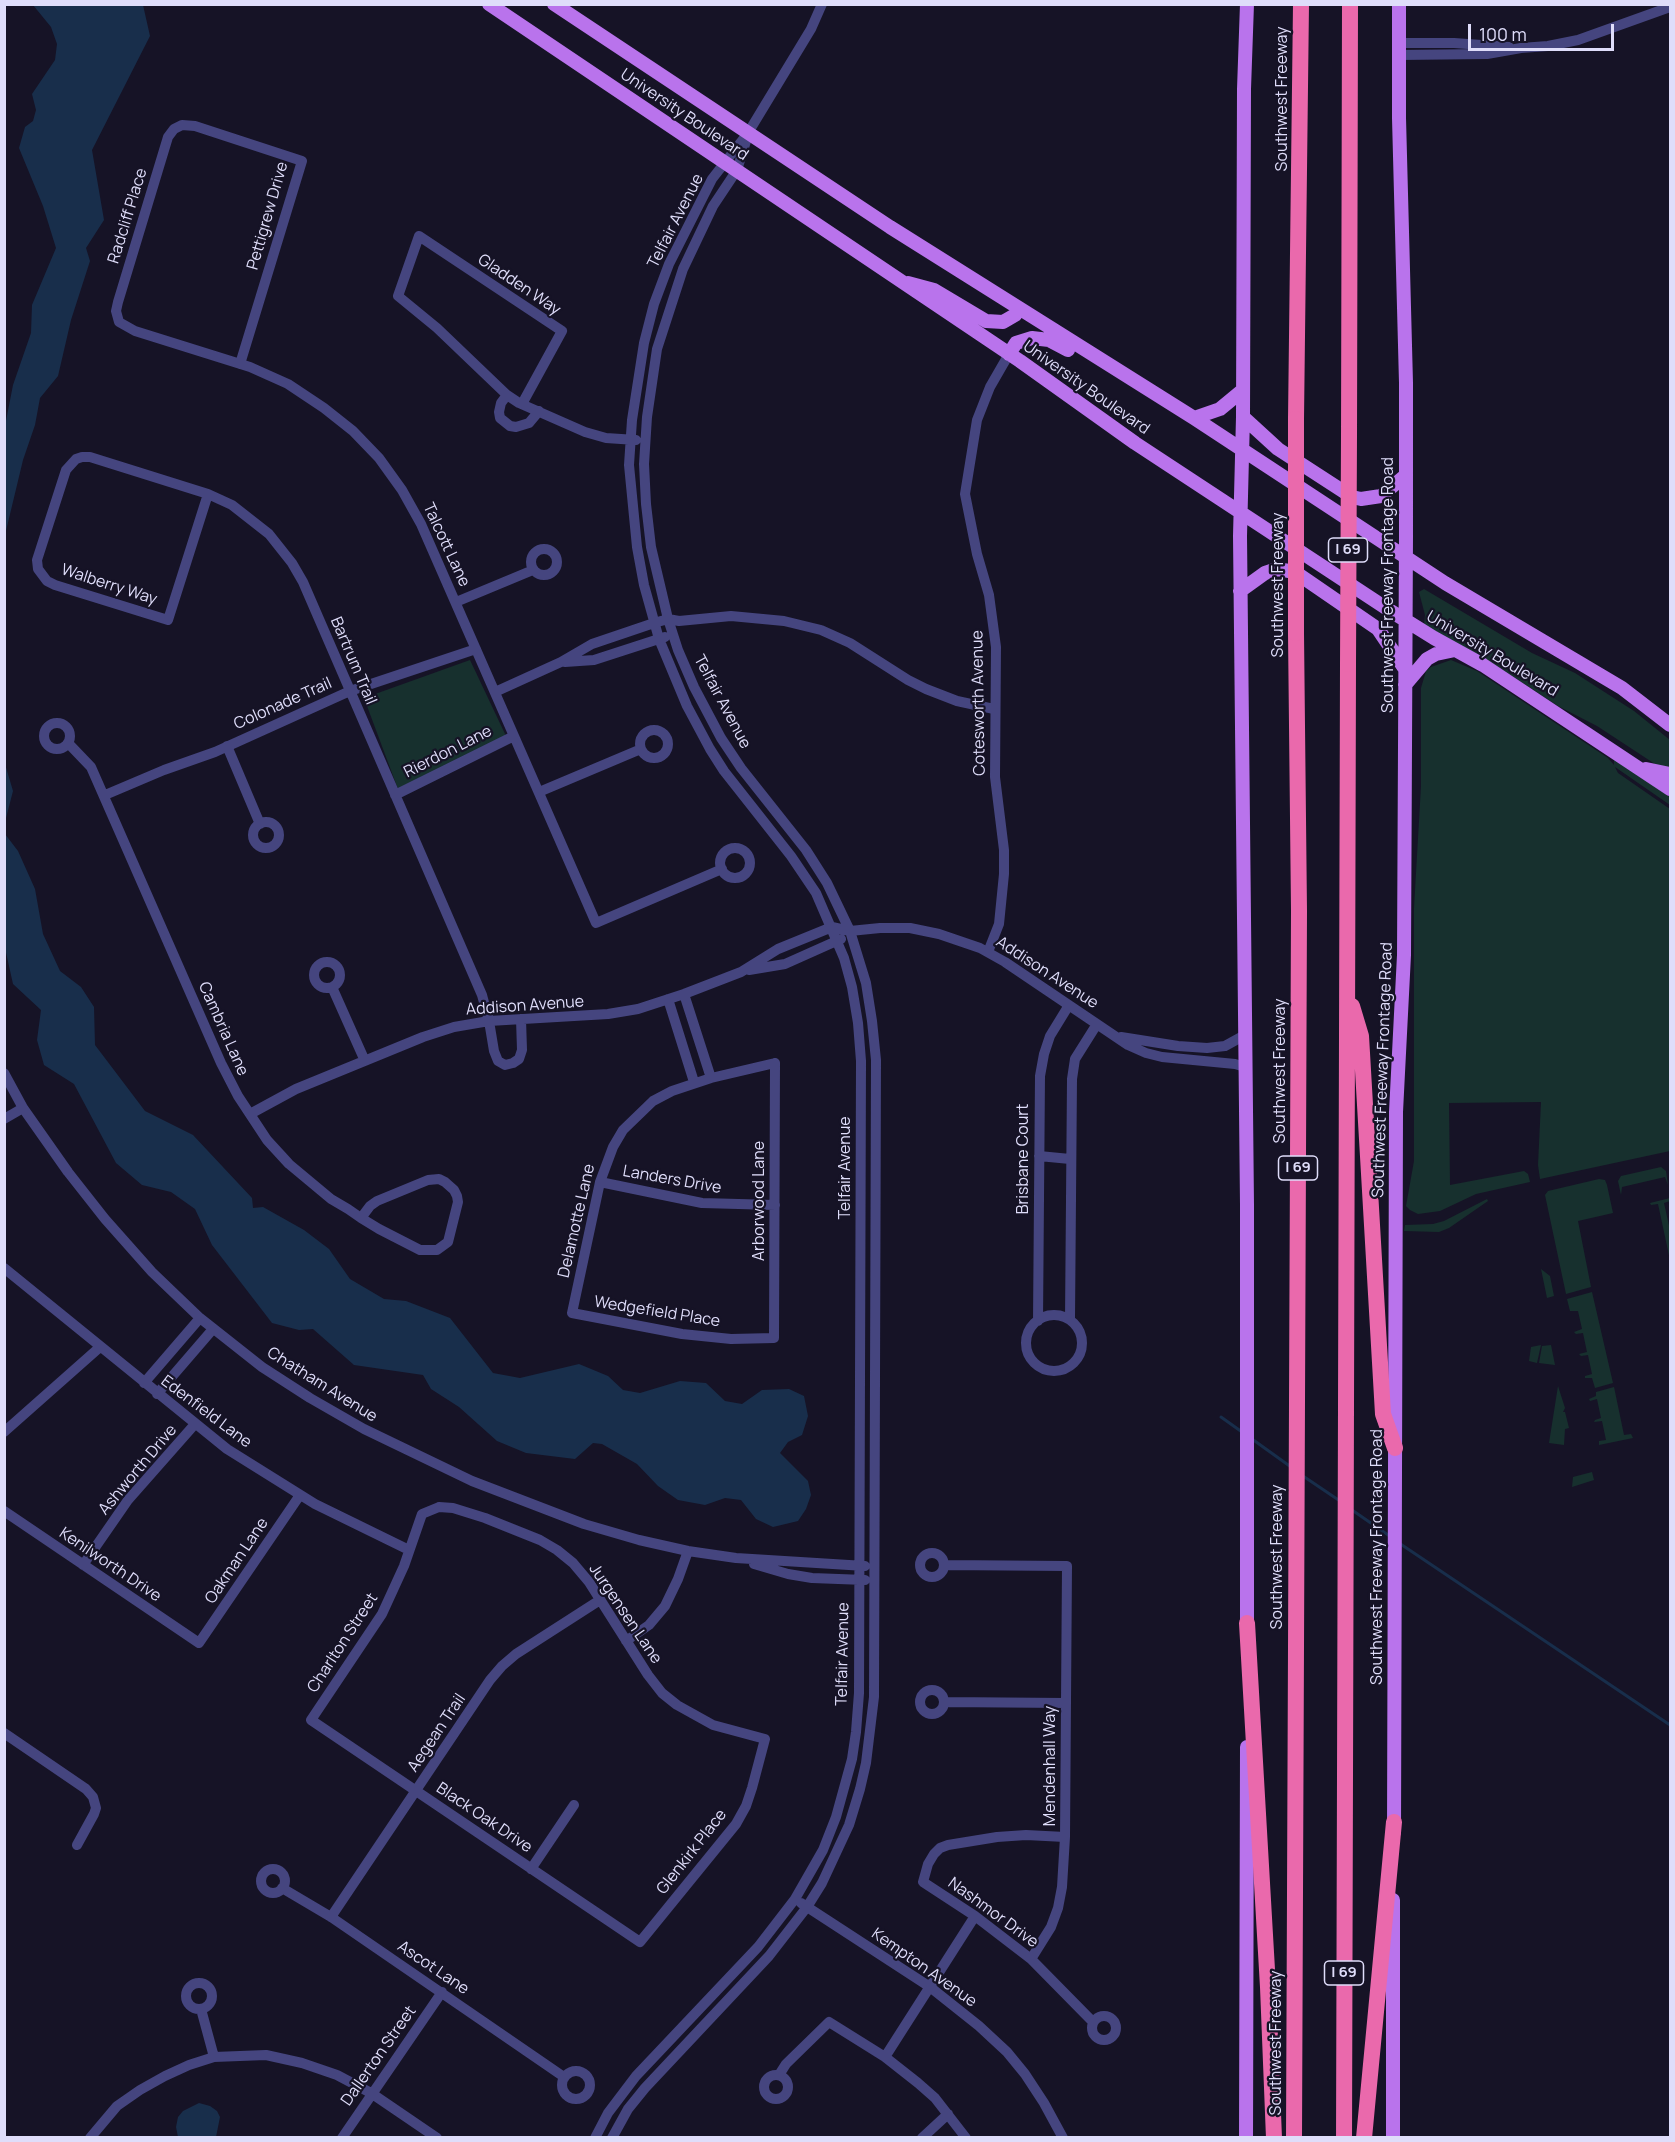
<!DOCTYPE html>
<style>
body{margin:0}
#map{position:relative;width:1675px;height:2142px;overflow:hidden;background:#161326;font-family:Manrope,sans-serif}
canvas{display:block}
.frame{position:absolute;inset:0;border:6px solid #dfddfa;pointer-events:none}
.scale{position:absolute;left:1468px;top:24px;width:146px;height:27px;box-sizing:border-box;border:3px solid #dfddfa;border-top:0;padding-left:8px;font-size:18px;line-height:21px;white-space:nowrap;color:#dfddfa;-webkit-text-stroke:4px #161326;paint-order:stroke}
</style>
<div id="map">
<canvas width="1675" height="2142"></canvas>
<div class="frame"></div>
<div class="scale">100 m</div>
</div>
<script>
const context = document.querySelector('canvas').getContext('2d');
context.lineJoin = 'round';
function fill(path, color) { context.fillStyle = color; context.fill(path, 'evenodd'); }
const toPath = rows => new Path2D(rows.map(r => 'M' + r).join(''));
function trace(path, color, width, dash) { context.strokeStyle = color; context.lineWidth = width; context.lineCap = dash ? 'butt' : 'round'; context.setLineDash(dash || []); context.stroke(path); }
function label(font, color, halo, rows, align = 'center') {
  context.font = font + ' Manrope,sans-serif'; context.lineWidth = 4.5; context.setLineDash([]); context.textBaseline = 'middle'; context.strokeStyle = halo; context.fillStyle = color; for (const [text, x, y, turn = 0] of rows) {
    context.save(); context.translate(x, y); context.rotate((+turn || 0) * Math.PI / 180); context.textAlign = isNaN(turn) ? turn : align; if (halo) context.strokeText(text, 0, 0); context.fillText(text, 0, 0); context.restore();
  }
}
fill(toPath([
 [1424,589,1532,653,1575,673,1634,711,1670,740,1670,768,1658,766,1597,726,1558,706,1483,657,1424,625,1425,615,1419,592],
 [470,660,506,736,398,789,364,698],
 [1451,660,1477,671,1608,758,1614,765,1614,759,1670,797,1670,805,1615,767,1618,773,1670,809,1670,1151,1540,1179,1538,1165,1541,1102,1449,1103,1450,1185,1524,1171,1528,1174,1530,1182,1476,1194,1440,1211,1418,1214,1410,1210,1406,1206,1414,1161,1414,908,1421,786,1421,688,1426,671,1431,667],
 [1661,1167,1666,1171,1668,1185,1665,1177,1622,1187,1621,1195,1618,1181,1621,1176],
 [1599,1179,1605,1180,1607,1185,1613,1213,1578,1221,1591,1287,1566,1294,1545,1195,1548,1191],
 [1670,1198,1670,1201,1664,1203,1670,1230,1670,1260,1658,1204,1651,1205,1650,1203],
 [1487,1199,1488,1201,1449,1228,1439,1232,1404,1231,1405,1225,1433,1224,1444,1221],
 [1541,1269,1550,1276,1554,1296,1547,1298],
 [1592,1292,1613,1383,1595,1388,1592,1378,1585,1378,1585,1376,1592,1374,1588,1355,1581,1356,1579,1354,1587,1352,1583,1333,1576,1334,1574,1332,1582,1329,1578,1311,1570,1311,1567,1299],
 [1541,1345,1537,1363,1529,1361,1531,1347],
 [1551,1345,1555,1365,1539,1363,1542,1346],
 [1558,1386,1565,1408,1563,1412,1565,1412,1569,1428,1565,1429,1564,1445,1549,1443],
 [1614,1387,1624,1435,1631,1434,1633,1438,1599,1445,1599,1441,1606,1440,1602,1421,1594,1422,1595,1420,1601,1418,1597,1399,1590,1401,1589,1399,1596,1396,1596,1392],
 [1592,1472,1594,1480,1572,1487,1573,1477]
]), '#17302e');
fill(toPath([
 [33,5,143,5,150,36,92,150,104,220,86,248,90,261,71,320,58,376,40,398,35,425,23,460,5,535,5,426,13,385,31,333,32,305,56,248,43,206,19,148,25,127,33,121,36,110,32,94,55,60,57,44,51,27],
 [5,764,13,791,5,822],
 [5,834,18,851,35,889,43,934,60,971,81,987,94,1007,95,1045,145,1111,193,1135,252,1198,253,1208,263,1207,304,1230,329,1249,350,1279,384,1299,406,1301,450,1318,493,1373,520,1378,579,1364,608,1376,623,1390,640,1393,680,1381,706,1383,725,1401,742,1404,762,1390,789,1389,804,1396,808,1416,802,1435,788,1442,780,1453,808,1481,811,1495,806,1509,798,1521,773,1527,756,1519,741,1500,725,1498,705,1505,678,1500,658,1486,637,1464,602,1444,593,1443,575,1459,526,1453,497,1441,459,1407,431,1389,423,1375,354,1365,313,1329,299,1330,272,1323,212,1245,195,1209,171,1192,142,1185,116,1163,74,1084,44,1065,37,1040,41,1010,13,984,5,948],
 [199,2103,210,2106,217,2111,220,2117,216,2137,178,2137,176,2127,178,2117,183,2111]
]), '#182e4b');
trace(toPath([
 [1221,1417,1242,1432],
 [1252,1439,1291,1467],
 [1303,1476,1340,1501],
 [1352,1510,1391,1537],
 [1399,1543,1670,1725]
]), '#182e4b', 3);
trace(toPath([
 [1399,43,1454,43,1509,47],
 [1399,55,1487,54,1521,48,1548,46,1578,40,1670,7],
 [240,364,302,161,195,126,182,125,174,129,168,137,118,302,116,311,119,322,135,331,250,367,288,384,324,408,353,431,379,458,402,490,421,524,596,923,722,869],
 [507,395,501,403,499,412,500,418,510,426,516,427,529,423,539,411],
 [522,404,562,331,419,236,398,296,437,328,507,395,519,403,585,432,606,438,636,440],
 [208,494,168,620,55,585,47,581,38,569,37,560,66,470,76,459,82,457,90,457,208,494,232,505,269,534,292,563,303,582,482,995,489,1021,494,1051,498,1061,505,1065,513,1063,519,1059,522,1050,521,1019],
 '531 562a13 13 0 1 1 26 0a13 13 0 1 1-26 0Z',
 [456,602,533,570],
 [565,662,594,660,665,637],
 [495,692,561,662,592,644,654,623,668,619,679,621,731,616,784,621,821,630,850,643,908,680,926,689,957,701,994,709],
 '44 736a13 13 0 1 1 26 0a13 13 0 1 1-26 0Z',
 '640 744a14 14 0 1 1 28 0a14 14 0 1 1-28 0Z',
 [68,743,91,767,221,1063,238,1096,267,1140,289,1164,331,1199,348,1209,361,1218,379,1229,420,1250,437,1250,448,1242,458,1202,457,1196,454,1190,445,1182,439,1179,428,1180,377,1201,370,1206,361,1218],
 [227,746,260,824],
 [539,792,641,749],
 [105,795,164,770,215,752,350,691,476,649],
 [395,795,514,736],
 '253 835a13 13 0 1 1 26 0a13 13 0 1 1-26 0Z',
 '720 863a15 15 0 1 1 30 0a15 15 0 1 1-30 0Z',
 [988,952,999,924,1004,874,1004,850,995,777,996,647,989,595,977,554,965,494,977,420,990,387,1009,354],
 '314 975a13 13 0 1 1 26 0a13 13 0 1 1-26 0Z',
 [749,970,785,964,841,939],
 [332,987,365,1061],
 [684,994,711,1078],
 [668,999,694,1082],
 [1121,1037,1178,1046,1207,1048,1225,1046,1245,1035],
 [775,1063,774,1338,731,1339,682,1334,572,1313,600,1182,613,1147,623,1130,653,1101,672,1091,711,1078,775,1063],
 [4,1073,23,1108,68,1172,105,1219,152,1272,200,1318,262,1367,310,1398,364,1429,472,1481,584,1524,639,1540,688,1551,736,1558,865,1566],
 [250,1114,296,1089,423,1037,454,1027,489,1021,608,1014,638,1009,684,994,741,972,778,949,832,927,850,931,880,928,910,928,939,934,980,948,1005,962,1128,1045,1146,1053,1162,1057,1235,1064,1245,1067],
 [4,1119,23,1108],
 [1039,1156,1070,1159],
 [600,1182,702,1203,775,1205],
 [4,1268,227,1449,315,1504,409,1550],
 '1026 1343a28 28 0 1 1 56 0a28 28 0 1 1-56 0Z',
 [1070,1319,1072,1079,1075,1059,1097,1024],
 [1038,1321,1040,1076,1044,1054,1050,1036,1069,1005],
 [144,1383,200,1318],
 [157,1394,213,1329],
 [4,1432,100,1347],
 [439,1507,453,1508,485,1518,540,1540,557,1550,573,1563,589,1582,648,1675,662,1693,677,1705,713,1725,765,1739,752,1788,746,1806,736,1824,640,1942,311,1720,382,1614,404,1566,422,1514,439,1507],
 [4,1511,199,1643,300,1495],
 '920 1565a12 12 0 1 1 24 0a12 12 0 1 1-24 0Z',
 [754,1564,788,1574,812,1578,865,1580],
 [83,1565,128,1500,195,1424],
 [944,1565,1067,1566,1065,1837,1062,1887,1058,1908,1051,1927,1031,1959],
 [626,1641,649,1625,665,1606,678,1579,688,1551],
 '920 1702a12 12 0 1 1 24 0a12 12 0 1 1-24 0Z',
 [944,1702,1066,1703],
 [4,1733,86,1789,93,1797,96,1808,94,1814,77,1845],
 [1065,1837,1026,1835,997,1837,948,1845,940,1848,934,1854,928,1864,923,1882,975,1916,1031,1959,1093,2022],
 [531,1869,574,1805],
 '261 1881a12 12 0 1 1 24 0a12 12 0 1 1-24 0Z',
 [282,1888,331,1917,564,2077],
 [801,1903,930,1987,979,2026,1007,2052,1025,2074,1044,2103,1063,2138],
 [331,1917,490,1680,502,1666,516,1654,600,1600],
 '186 1996a13 13 0 1 1 26 0a13 13 0 1 1-26 0Z',
 [201,2009,214,2057],
 '1092 2028a12 12 0 1 1 24 0a12 12 0 1 1-24 0Z',
 [885,2057,975,1916],
 '562 2085a14 14 0 1 1 28 0a14 14 0 1 1-28 0Z',
 [779,2075,786,2064,829,2022,885,2057,918,2083,935,2098,966,2138],
 '764 2087a12 12 0 1 1 24 0a12 12 0 1 1-24 0Z',
 [90,2138,117,2106,140,2090,165,2076,189,2065,214,2057,266,2055,302,2063,337,2075,371,2093,437,2138],
 [342,2138,442,1992],
 [595,2138,608,2113,636,2076,758,1947,795,1899,823,1850,836,1817,852,1759,856,1732,859,1693,861,1061,858,1023,852,987,844,958,816,893,791,856,724,771,710,749,687,706,659,639,644,585,637,547,629,465,632,420,644,343,654,304,669,264,712,179,748,133,811,29,822,4],
 [612,2138,628,2109,645,2088,769,1956,807,1907,822,1883,849,1825,860,1789,866,1763,874,1697,876,1060,872,1021,866,983,850,931,827,883,806,850,741,768,721,738,694,687,678,650,668,619,651,547,646,504,644,464,647,417,657,349,683,269,713,206,737,170,747,138],
 [922,2138,948,2114]
]), '#45457f', 10);
trace(toPath([
 [489,4,1020,361,1135,443,1389,610,1434,638,1483,665,1670,789],
 [554,4,890,227,1194,418,1445,583,1622,688,1670,725],
 [1247,4,1244,89,1243,417,1240,536,1247,1204,1247,1631],
 [908,283,934,290,986,321,1003,322,1015,315,1019,309],
 [1009,354,1016,343,1032,338,1049,340,1068,350],
 [1243,417,1278,449,1352,497,1361,499,1381,496,1406,475],
 [1194,418,1220,409,1243,390],
 [1240,591,1265,573,1277,569,1295,572,1378,629,1405,669],
 [1405,685,1427,659,1436,654,1455,650],
 [1646,769,1670,774],
 [1394,1832,1396,1112,1404,955,1406,536,1406,383,1399,118,1399,4],
 [1246,2138,1247,1747],
 [1393,2138,1393,1900]
]), '#b973ec', 14);
trace(toPath([
 [1296,419,1301,4],
 [1349,436,1350,4],
 [1352,1006,1361,1036,1383,1414,1395,1448],
 [1247,1623,1268,1987,1274,2138],
 [1294,2138,1299,911,1296,633],
 [1344,2138,1348,664],
 [1364,2138,1394,1822]
]), '#ea69ac', 16);
trace(toPath([
 [1296,419,1296,633],
 [1348,664,1349,436]
]), '#ea69ac', 16);
for (const [x, y, w] of [
 [1348,550,39],
 [1298,1168,39],
 [1344,1973,39]
]) { const box = new Path2D(); box.roundRect(x - w / 2, y - 12, w, 24, 4.5); context.fillStyle = '#161326'; context.fill(box); trace(box, '#dfddfa', 1.5); }
label('bold 15px', '#dfddfa', null, [
 ["I 69",1348,550],
 ["I 69",1298,1168],
 ["I 69",1344,1973]
]);
label('16px', '#dfddfa', '#161326', [
 ["Southwest Freeway",1283,99,-90],
 ["University Boulevard",684,115,34],
 ["Radcliff Place",128,216,-73],
 ["Pettigrew Drive",268,216,-74],
 ["Telfair Avenue",676,221,-63],
 ["Gladden Way",519,285,34],
 ["University Boulevard",1086,388,35],
 ["Talcott Lane",446,545,65],
 ["Walberry Way",109,585,18],
 ["Southwest Freeway",1279,585,-90],
 ["Southwest Freeway Frontage Road",1389,585,-90],
 ["University Boulevard",1492,654,31],
 ["Bartrum Trail",353,661,67],
 ["Telfair Avenue",722,702,62],
 ["Cotesworth Avenue",979,703,-91],
 ["Colonade Trail",283,704,-24],
 ["Rierdon Lane",448,752,-27],
 ["Addison Avenue",1047,973,33],
 ["Addison Avenue",525,1006,-4],
 ["Cambria Lane",223,1029,66],
 ["Southwest Freeway Frontage Road",1383,1070,-88],
 ["Southwest Freeway",1281,1071,-90],
 ["Brisbane Court",1024,1159,-90],
 ["Telfair Avenue",846,1168,-90],
 ["Landers Drive",672,1180,10],
 ["Arborwood Lane",760,1201,-90],
 ["Delamotte Lane",577,1221,-77],
 ["Wedgefield Place",657,1312,9],
 ["Chatham Avenue",322,1385,32],
 ["Edenfield Lane",206,1412,37],
 ["Ashworth Drive",138,1470,-50],
 ["Southwest Freeway",1278,1557,-90],
 ["Southwest Freeway Frontage Road",1378,1557,-90],
 ["Oakman Lane",237,1561,-56],
 ["Kenilworth Drive",110,1565,34],
 ["Jurgensen Lane",625,1614,56],
 ["Charlton Street",343,1643,-57],
 ["Telfair Avenue",843,1654,-89],
 ["Aegean Trail",437,1733,-56],
 ["Mendenhall Way",1051,1766,-90],
 ["Black Oak Drive",484,1818,34],
 ["Glenkirk Place",692,1852,-52],
 ["Nashmor Drive",993,1913,36],
 ["Ascot Lane",433,1968,34],
 ["Kempton Avenue",924,1968,35],
 ["Southwest Freeway",1277,2043,-90],
 ["Dallerton Street",379,2056,-55]
]);
</script>
